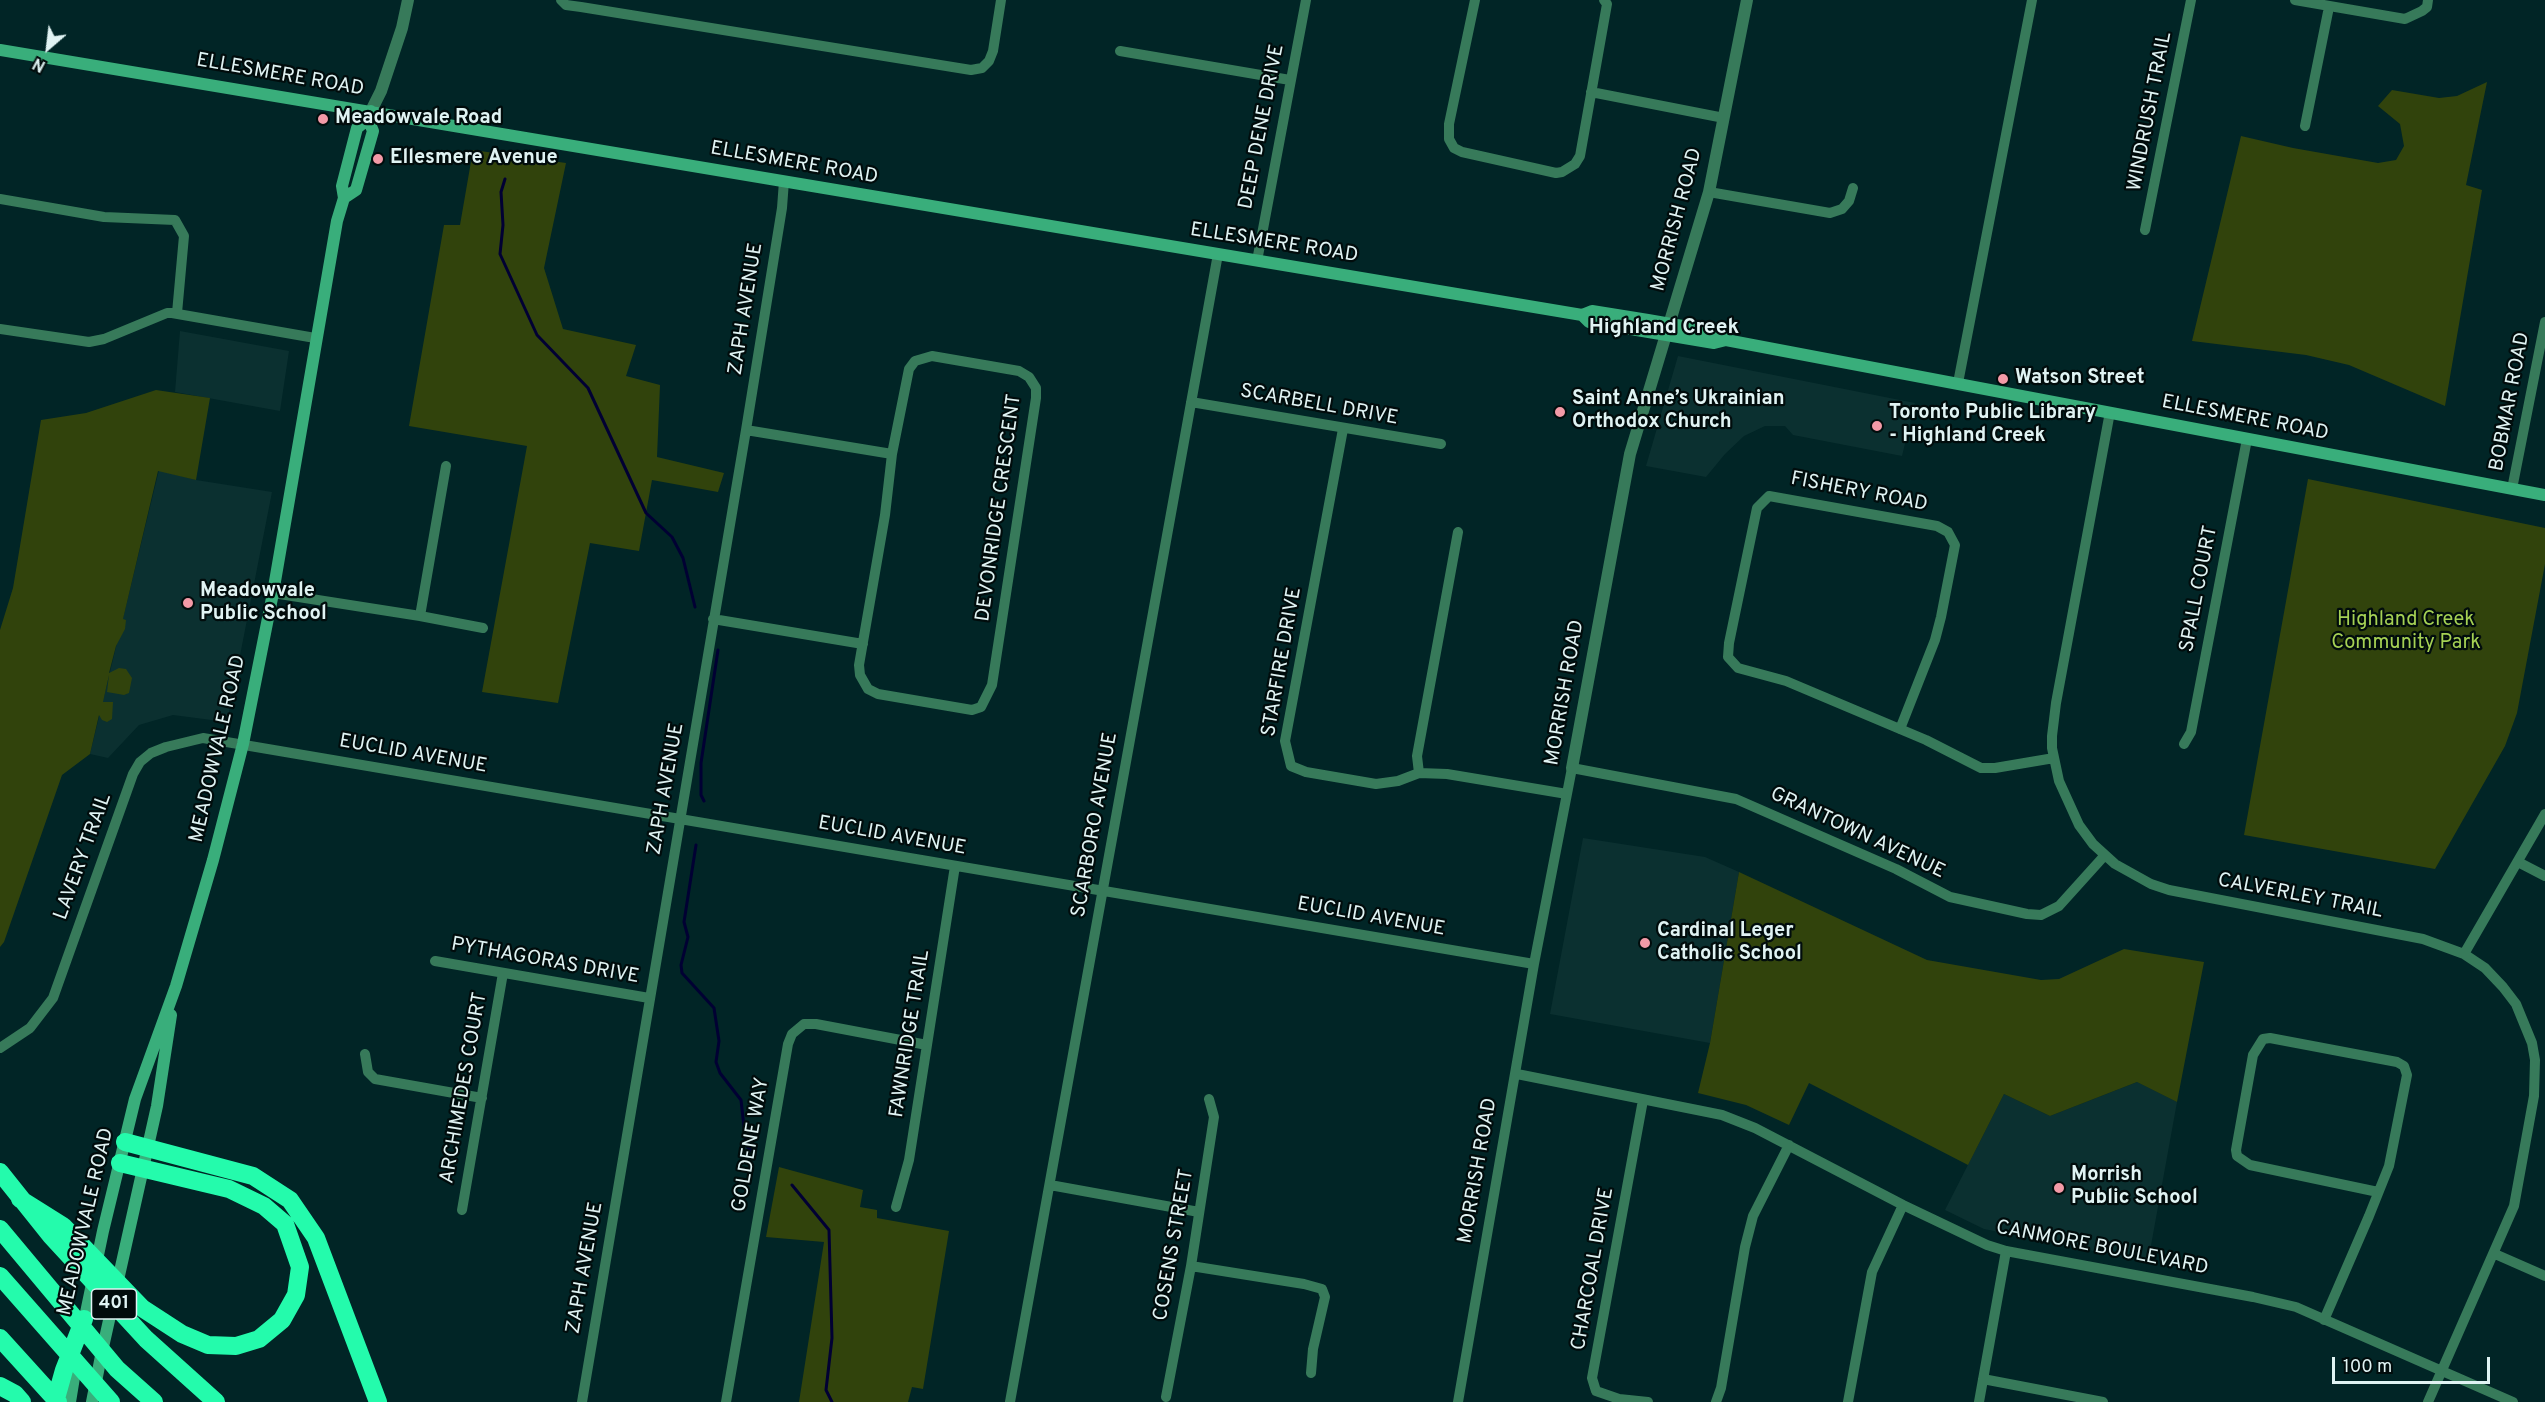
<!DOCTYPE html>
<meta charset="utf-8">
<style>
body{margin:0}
#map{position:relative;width:2545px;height:1402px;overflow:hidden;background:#012526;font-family:Overpass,sans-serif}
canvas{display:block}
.north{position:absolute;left:18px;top:18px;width:60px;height:60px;-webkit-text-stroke:4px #010c0c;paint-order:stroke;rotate:208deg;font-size:16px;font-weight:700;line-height:24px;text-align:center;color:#e0f3f3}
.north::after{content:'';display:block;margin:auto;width:21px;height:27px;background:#e0f3f3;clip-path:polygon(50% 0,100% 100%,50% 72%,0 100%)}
.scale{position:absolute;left:2332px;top:1357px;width:158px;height:27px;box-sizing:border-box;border:3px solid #e0f3f3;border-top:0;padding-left:8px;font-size:18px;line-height:21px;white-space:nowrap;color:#e0f3f3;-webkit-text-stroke:4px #010c0c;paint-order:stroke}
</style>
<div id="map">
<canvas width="2545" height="1402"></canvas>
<div class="north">N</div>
<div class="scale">100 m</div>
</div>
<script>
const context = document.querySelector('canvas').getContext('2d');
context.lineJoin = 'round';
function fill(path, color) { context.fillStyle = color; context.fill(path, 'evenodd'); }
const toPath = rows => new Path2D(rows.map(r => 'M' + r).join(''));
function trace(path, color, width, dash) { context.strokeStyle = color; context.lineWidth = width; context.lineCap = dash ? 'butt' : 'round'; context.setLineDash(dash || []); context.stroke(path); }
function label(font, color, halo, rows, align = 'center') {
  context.font = font + ' Overpass,sans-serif'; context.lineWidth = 4.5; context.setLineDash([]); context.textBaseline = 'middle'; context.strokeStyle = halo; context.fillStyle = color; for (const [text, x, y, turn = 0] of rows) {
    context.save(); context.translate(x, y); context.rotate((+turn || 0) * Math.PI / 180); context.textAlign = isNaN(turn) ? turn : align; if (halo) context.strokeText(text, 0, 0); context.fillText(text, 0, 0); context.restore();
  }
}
fill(toPath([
 [180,331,289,351,280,411,175,392],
 [1678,356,1915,403,1902,456,1793,435,1785,426,1765,426,1744,436,1725,454,1706,477,1646,466],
 [159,470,196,480,272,492,227,722,173,715,139,725,108,758,90,754],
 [1583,838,1705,857,1739,872,1710,1043,1550,1014],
 [2137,1082,2177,1102,2148,1262,1984,1229,1945,1210,2004,1094,2050,1116]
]), '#0b3030');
fill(toPath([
 [2487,82,2466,185,2482,190,2445,406,2349,365,2306,355,2192,341,2241,136,2293,148,2378,163,2396,160,2404,146,2400,124,2378,106,2392,90,2439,98,2457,96],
 [473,150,566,163,544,268,563,329,636,345,626,376,660,385,657,457,724,473,718,492,652,480,639,551,590,543,558,703,482,692,527,446,409,426,444,225,460,225],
 [156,390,210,398,196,480,158,471,123,619,126,620,125,629,116,646,109,673,119,668,126,669,132,678,129,693,124,695,107,692,109,675,103,702,113,702,112,719,107,722,102,720,99,715,90,754,62,775,4,942,0,947,0,630,13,588,41,420,86,413],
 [2308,479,2545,528,2545,564,2517,713,2505,746,2435,869,2244,835],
 [1739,872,1927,960,2041,980,2059,979,2124,949,2204,962,2177,1102,2137,1082,2050,1116,2004,1094,1968,1165,1809,1083,1789,1125,1746,1105,1698,1093,1710,1043],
 [779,1167,863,1190,860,1207,877,1210,877,1218,949,1231,923,1389,912,1387,908,1402,799,1402,824,1242,766,1237]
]), '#31430c');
trace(toPath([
 [505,179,501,192,503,225,500,254,537,335,588,388,646,513,672,537,683,558,695,607],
 [704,801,701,795,701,763,718,650],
 [696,845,684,922,688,937,681,965,682,973,714,1008,719,1041,716,1062,720,1073,741,1100,746,1145,755,1155],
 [792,1185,829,1230,832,1338,826,1390,832,1402]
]), '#010033', 3);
trace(toPath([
 [561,0,566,5,581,7,971,70,982,68,989,61,993,51,1001,0],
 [1475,0,1449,124,1449,139,1454,148,1462,152,1556,173,1562,172,1575,164,1580,156,1607,4,1604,0],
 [2295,0,2405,19,2422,11,2427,7,2428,0],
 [1120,51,1290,80],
 [1591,92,1724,118],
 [2305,126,2329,7],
 [1709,192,1830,213,1842,209,1849,201,1853,188],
 [0,199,104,217,175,220,184,236,177,313],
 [2145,230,2191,0],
 [1257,261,1306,0],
 [0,329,89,342,104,339,167,313,172,313,315,338],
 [932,356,1019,371,1029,377,1036,388,1036,398,992,685,981,707,972,710,878,694,868,689,860,675,859,665,885,515,892,454,909,369,915,361,932,356],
 [1958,383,2032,0],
 [1191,402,1441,444],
 [2110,412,2056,703,2052,736,2052,748,2059,781,2079,825,2093,844,2115,864,2151,884,2169,890,2423,939,2464,954,2485,968,2503,987,2516,1004,2532,1043,2535,1060,2534,1096,2514,1206,2428,1402],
 [1343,429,1285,741,1291,766,1306,772,1376,784,1398,781,1419,773,1447,774,1567,794],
 [746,430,892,454],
 [2512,489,2545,322],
 [273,593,420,616,483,628],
 [420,616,446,466],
 [713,619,863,644],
 [1900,729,1935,640,1941,617,1955,545,1948,532,1937,526,1769,496,1757,508,1729,643,1728,657,1738,668,1786,681,1926,740,1981,768,1995,768,2054,758],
 [2184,744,2191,732,2247,439],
 [1419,773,1417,756,1458,532],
 [2518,862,2545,876],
 [2464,954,2545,814],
 [435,961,649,998],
 [0,1048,30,1028,53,998,133,774,140,762,151,753,166,747,203,738,1534,964],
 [365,1054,368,1072,375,1079,482,1098],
 [1517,1074,1722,1115,1755,1128,1903,1205,1987,1245,2006,1251,2253,1297,2296,1307,2513,1402],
 [1643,1100,1592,1378,1596,1391,1619,1399,1648,1402],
 [1050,1185,1199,1212],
 [896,1207,909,1160,955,866],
 [462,1210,503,973],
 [2495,1254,2545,1276],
 [1191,1266,1304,1284,1322,1289,1325,1297,1313,1349,1311,1373],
 [2324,1320,2369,1216,2389,1166,2407,1075,2404,1066,2397,1062,2270,1038,2263,1039,2253,1055,2236,1150,2237,1156,2250,1165,2378,1192],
 [1983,1379,2103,1402],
 [1166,1397,1191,1266,1214,1117,1209,1099],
 [582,1402,746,430,782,208,784,181],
 [726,1402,788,1044,792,1034,804,1024,816,1024,927,1045],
 [1010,1402,1218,254],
 [1458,1402,1534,964,1572,768,1736,799,1896,869,1950,897,2027,914,2041,915,2059,906,2105,855],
 [1716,1402,1721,1388,1745,1247,1753,1216,1789,1145],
 [1848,1402,1872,1272,1903,1205],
 [1979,1402,2006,1251]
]), '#377a5a', 10);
trace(toPath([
 [371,111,381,91,402,28,408,0],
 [1572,768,1630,454,1709,192,1747,0]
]), '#377a5a', 12);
trace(toPath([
 [0,50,1582,315,1592,311,1648,320,1717,332,1726,340],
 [344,198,356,190,373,131,368,119],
 [1582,315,1589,322,1714,343,1726,340,2545,495],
 [83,1327,103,1231,135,1099,176,986,213,860,243,744,273,593,337,221,344,198,342,186,357,128,368,119,371,111],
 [70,1402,77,1359],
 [92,1402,101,1356,157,1106,171,1015]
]), '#39ae7b', 12);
trace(toPath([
 [125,1142,253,1176,290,1200,316,1238,378,1402],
 [0,1172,51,1236,146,1339,216,1402],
 [20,1199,63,1226,142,1308,182,1334,208,1345,236,1346,259,1339,282,1320,296,1295,300,1267,285,1224,264,1206,229,1189,120,1163],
 [0,1229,117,1369,154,1402],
 [0,1276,111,1402],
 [0,1338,58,1402],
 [0,1386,15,1394,22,1402],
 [55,1402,64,1370,84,1319]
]), '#24fbac', 18);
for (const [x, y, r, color] of [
 [323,119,6,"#f39aa7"],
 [378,159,6,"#f39aa7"],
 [2003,379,6,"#f39aa7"],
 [1560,412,6,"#f39aa7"],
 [1877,426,6,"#f39aa7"],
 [188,603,6,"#f39aa7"],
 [1645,943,6,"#f39aa7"],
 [2059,1188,6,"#f39aa7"]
]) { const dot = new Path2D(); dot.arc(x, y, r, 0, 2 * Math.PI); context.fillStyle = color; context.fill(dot); trace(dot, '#010c0c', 2); }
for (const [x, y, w] of [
 [114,1304,45]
]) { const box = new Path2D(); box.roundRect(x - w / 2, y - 15, w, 30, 4.5); context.fillStyle = '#010c0c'; context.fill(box); trace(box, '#e0f3f3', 1.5); }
label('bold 18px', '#e0f3f3', null, [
 ["401",114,1304]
]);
label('20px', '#e0f3f3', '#010c0c', [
 ["ELLESMERE ROAD",280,76,10],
 ["WINDRUSH TRAIL",2151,112,-79],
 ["DEEP DENE DRIVE",1263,127,-79],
 ["ELLESMERE ROAD",794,164,10],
 ["MORRISH ROAD",1678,220,-75],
 ["ELLESMERE ROAD",1274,244,9],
 ["ZAPH AVENUE",747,309,-81],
 ["BOBMAR ROAD",2511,402,-79],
 ["SCARBELL DRIVE",1319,406,10],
 ["ELLESMERE ROAD",2245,419,11],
 ["FISHERY ROAD",1859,493,11],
 ["DEVONRIDGE CRESCENT",1000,508,-82],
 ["SPALL COURT",2200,589,-79],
 ["STARFIRE DRIVE",1283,662,-80],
 ["MORRISH ROAD",1566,693,-80],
 ["MEADOWVALE ROAD",219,749,-77],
 ["EUCLID AVENUE",413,755,10],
 ["ZAPH AVENUE",667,789,-80],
 ["SCARBORO AVENUE",1096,825,-80],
 ["GRANTOWN AVENUE",1857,834,25],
 ["EUCLID AVENUE",892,837,10],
 ["LAVERY TRAIL",84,857,-70],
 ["CALVERLEY TRAIL",2300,897,11],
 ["EUCLID AVENUE",1371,918,10],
 ["PYTHAGORAS DRIVE",545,962,10],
 ["FAWNRIDGE TRAIL",911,1034,-81],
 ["ARCHIMEDES COURT",465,1088,-80],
 ["GOLDENE WAY",752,1145,-80],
 ["MORRISH ROAD",1479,1171,-80],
 ["MEADOWVALE ROAD",87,1222,-77],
 ["COSENS STREET",1175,1245,-80],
 ["CANMORE BOULEVARD",2102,1249,11],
 ["ZAPH AVENUE",586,1268,-80],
 ["CHARCOAL DRIVE",1594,1269,-80]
]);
label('bold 20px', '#e0f3f3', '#010c0c', [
 ["Meadowvale Road",335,119],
 ["Ellesmere Avenue",390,159],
 ["Watson Street",2015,379],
 ["Saint Anne’s Ukrainian",1572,400],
 ["Orthodox Church",1572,423],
 ["Toronto Public Library",1889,414],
 ["- Highland Creek",1889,437],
 ["Meadowvale",200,592],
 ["Public School",200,615],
 ["Cardinal Leger",1657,932],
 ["Catholic School",1657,955],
 ["Morrish",2071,1176],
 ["Public School",2071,1199]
], 'left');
label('20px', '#a5d154', '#010c0c', [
 ["Highland Creek",2406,621],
 ["Community Park",2406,644]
]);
label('bold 21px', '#e0f3f3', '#010c0c', [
 ["Highland Creek",1664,329]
]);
</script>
